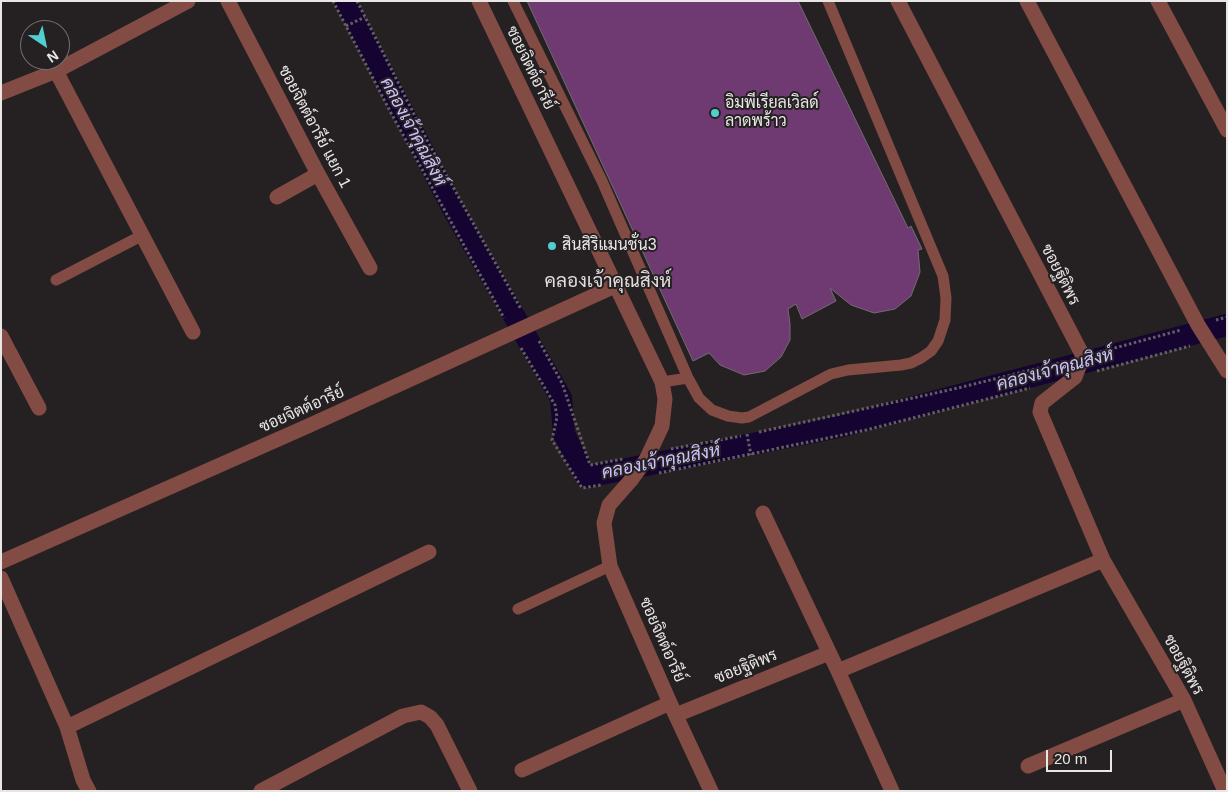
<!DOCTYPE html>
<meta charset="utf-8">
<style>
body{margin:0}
#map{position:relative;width:1228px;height:792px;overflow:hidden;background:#252122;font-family:Helvetica,sans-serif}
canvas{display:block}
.frame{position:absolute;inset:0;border:2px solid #e9e6e6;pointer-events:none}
.north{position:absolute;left:20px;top:20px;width:50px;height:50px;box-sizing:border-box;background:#252122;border:1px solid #737070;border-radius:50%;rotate:146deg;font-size:14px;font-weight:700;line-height:20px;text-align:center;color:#e9e6e6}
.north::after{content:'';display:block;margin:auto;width:18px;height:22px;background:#52cdd0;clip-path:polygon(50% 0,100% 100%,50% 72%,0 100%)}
.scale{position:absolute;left:1046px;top:750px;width:66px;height:22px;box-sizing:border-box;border:2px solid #e9e6e6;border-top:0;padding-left:6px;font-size:15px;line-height:18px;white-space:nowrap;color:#e9e6e6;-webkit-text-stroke:4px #252122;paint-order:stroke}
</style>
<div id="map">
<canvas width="1228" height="792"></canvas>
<div class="frame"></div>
<div class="north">N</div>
<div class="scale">20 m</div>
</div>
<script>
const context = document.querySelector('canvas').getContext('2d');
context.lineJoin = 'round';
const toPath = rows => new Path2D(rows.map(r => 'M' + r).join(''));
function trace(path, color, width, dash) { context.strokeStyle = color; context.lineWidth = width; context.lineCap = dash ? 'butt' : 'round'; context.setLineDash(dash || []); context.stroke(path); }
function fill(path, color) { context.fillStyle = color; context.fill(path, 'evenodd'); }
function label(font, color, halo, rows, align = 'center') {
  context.font = font + ' Helvetica,Sarabun,sans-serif'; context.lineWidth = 4; context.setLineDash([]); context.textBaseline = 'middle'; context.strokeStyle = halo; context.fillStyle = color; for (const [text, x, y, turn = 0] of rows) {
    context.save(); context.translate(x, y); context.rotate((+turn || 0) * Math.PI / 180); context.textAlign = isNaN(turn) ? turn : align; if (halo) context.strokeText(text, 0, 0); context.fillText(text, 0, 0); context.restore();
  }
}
trace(toPath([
 [345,1,452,207,561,398,564,434,586,477,838,427,1227,325]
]), '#150332', 22);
const building = toPath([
 [527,1,798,1,908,228,911,226,922,249,918,250,920,272,911,296,895,309,874,313,851,305,830,288,836,301,802,319,796,304,788,309,790,324,790,340,781,357,765,371,744,375,720,365,709,353,693,361,527,1]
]);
fill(building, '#6f3972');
trace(building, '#706d70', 1);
trace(toPath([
 [333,1,391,113,504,318],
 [357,1,428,142,521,309],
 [346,26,365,17],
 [1216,320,1227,317],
 [539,341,562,383,590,465,623,459],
 [521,348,555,405,557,417,552,440,582,488,601,485],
 [1100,352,1181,330],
 [1097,371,1190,346],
 [759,432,958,388,1063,362],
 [747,434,751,455],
 [671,449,741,436],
 [659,473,866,430,1030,388]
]), '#636060', 3, [2.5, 2.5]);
trace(toPath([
 [513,1,602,181,688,378,699,398,712,410,728,416,742,418,749,417,831,374,848,370,901,365,911,363,921,358,931,351,938,341,945,320,946,298,943,276,828,1],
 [56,280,141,236],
 [662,382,688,378],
 [518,609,610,566]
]), '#824b43', 11);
trace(toPath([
 [228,1,318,174,370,268],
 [479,1,662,382,665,399,662,426,646,460],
 [898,1,1083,356,1075,377,1042,403,1040,412,1103,560,1184,700,1225,791],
 [1027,1,1198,325,1227,371],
 [1158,1,1227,130],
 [56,71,193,332],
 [1,93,56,71,188,1],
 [277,197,318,174],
 [1,336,39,408],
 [631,480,609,505,604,523,610,566,670,703,711,791],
 [763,513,838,671,892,791],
 [1,562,308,426,615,286],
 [1,578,67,727,83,780,89,791],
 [838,671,1103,560],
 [676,715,829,653],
 [67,727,429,552],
 [1028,766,1184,700],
 [522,770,670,703],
 [261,791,403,716,421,712,430,717,437,725,470,791]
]), '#824b43', 15);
trace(toPath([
 [631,480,646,460]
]), '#824b43', 15);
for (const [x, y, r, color] of [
 [715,113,5,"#52cdd0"],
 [552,246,5,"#52cdd0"]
]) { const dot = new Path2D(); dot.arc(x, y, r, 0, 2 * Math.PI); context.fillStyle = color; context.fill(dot); trace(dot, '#252122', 2); }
label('16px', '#e9e6e6', '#252122', [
 ["ซอยจิตต์อารีย์",530,68,64],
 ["ซอยจิตต์อารีย์ แยก 1",314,127,62],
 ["ซอยฐิติพร",1060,275,63],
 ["ซอยจิตต์อารีย์",302,410,-24],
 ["ซอยจิตต์อารีย์",662,640,66],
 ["ซอยฐิติพร",1183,665,61],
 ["ซอยฐิติพร",746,667,-22]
]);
label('16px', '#e9e6e6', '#252122', [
 ["อิมพีเรียลเวิลด์",725,104],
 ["ลาดพร้าว",725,122],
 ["สินสิริแมนชั่น3",562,246]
], 'left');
label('italic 18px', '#cdc1fd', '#252122', [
 ["คลองเจ้าคุณสิงห์",413,132,62],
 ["คลองเจ้าคุณสิงห์",1055,370,-15],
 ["คลองเจ้าคุณสิงห์",661,462,-11]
]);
label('19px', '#e2dcdd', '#252122', [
 ["คลองเจ้าคุณสิงห์",608,282]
]);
</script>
